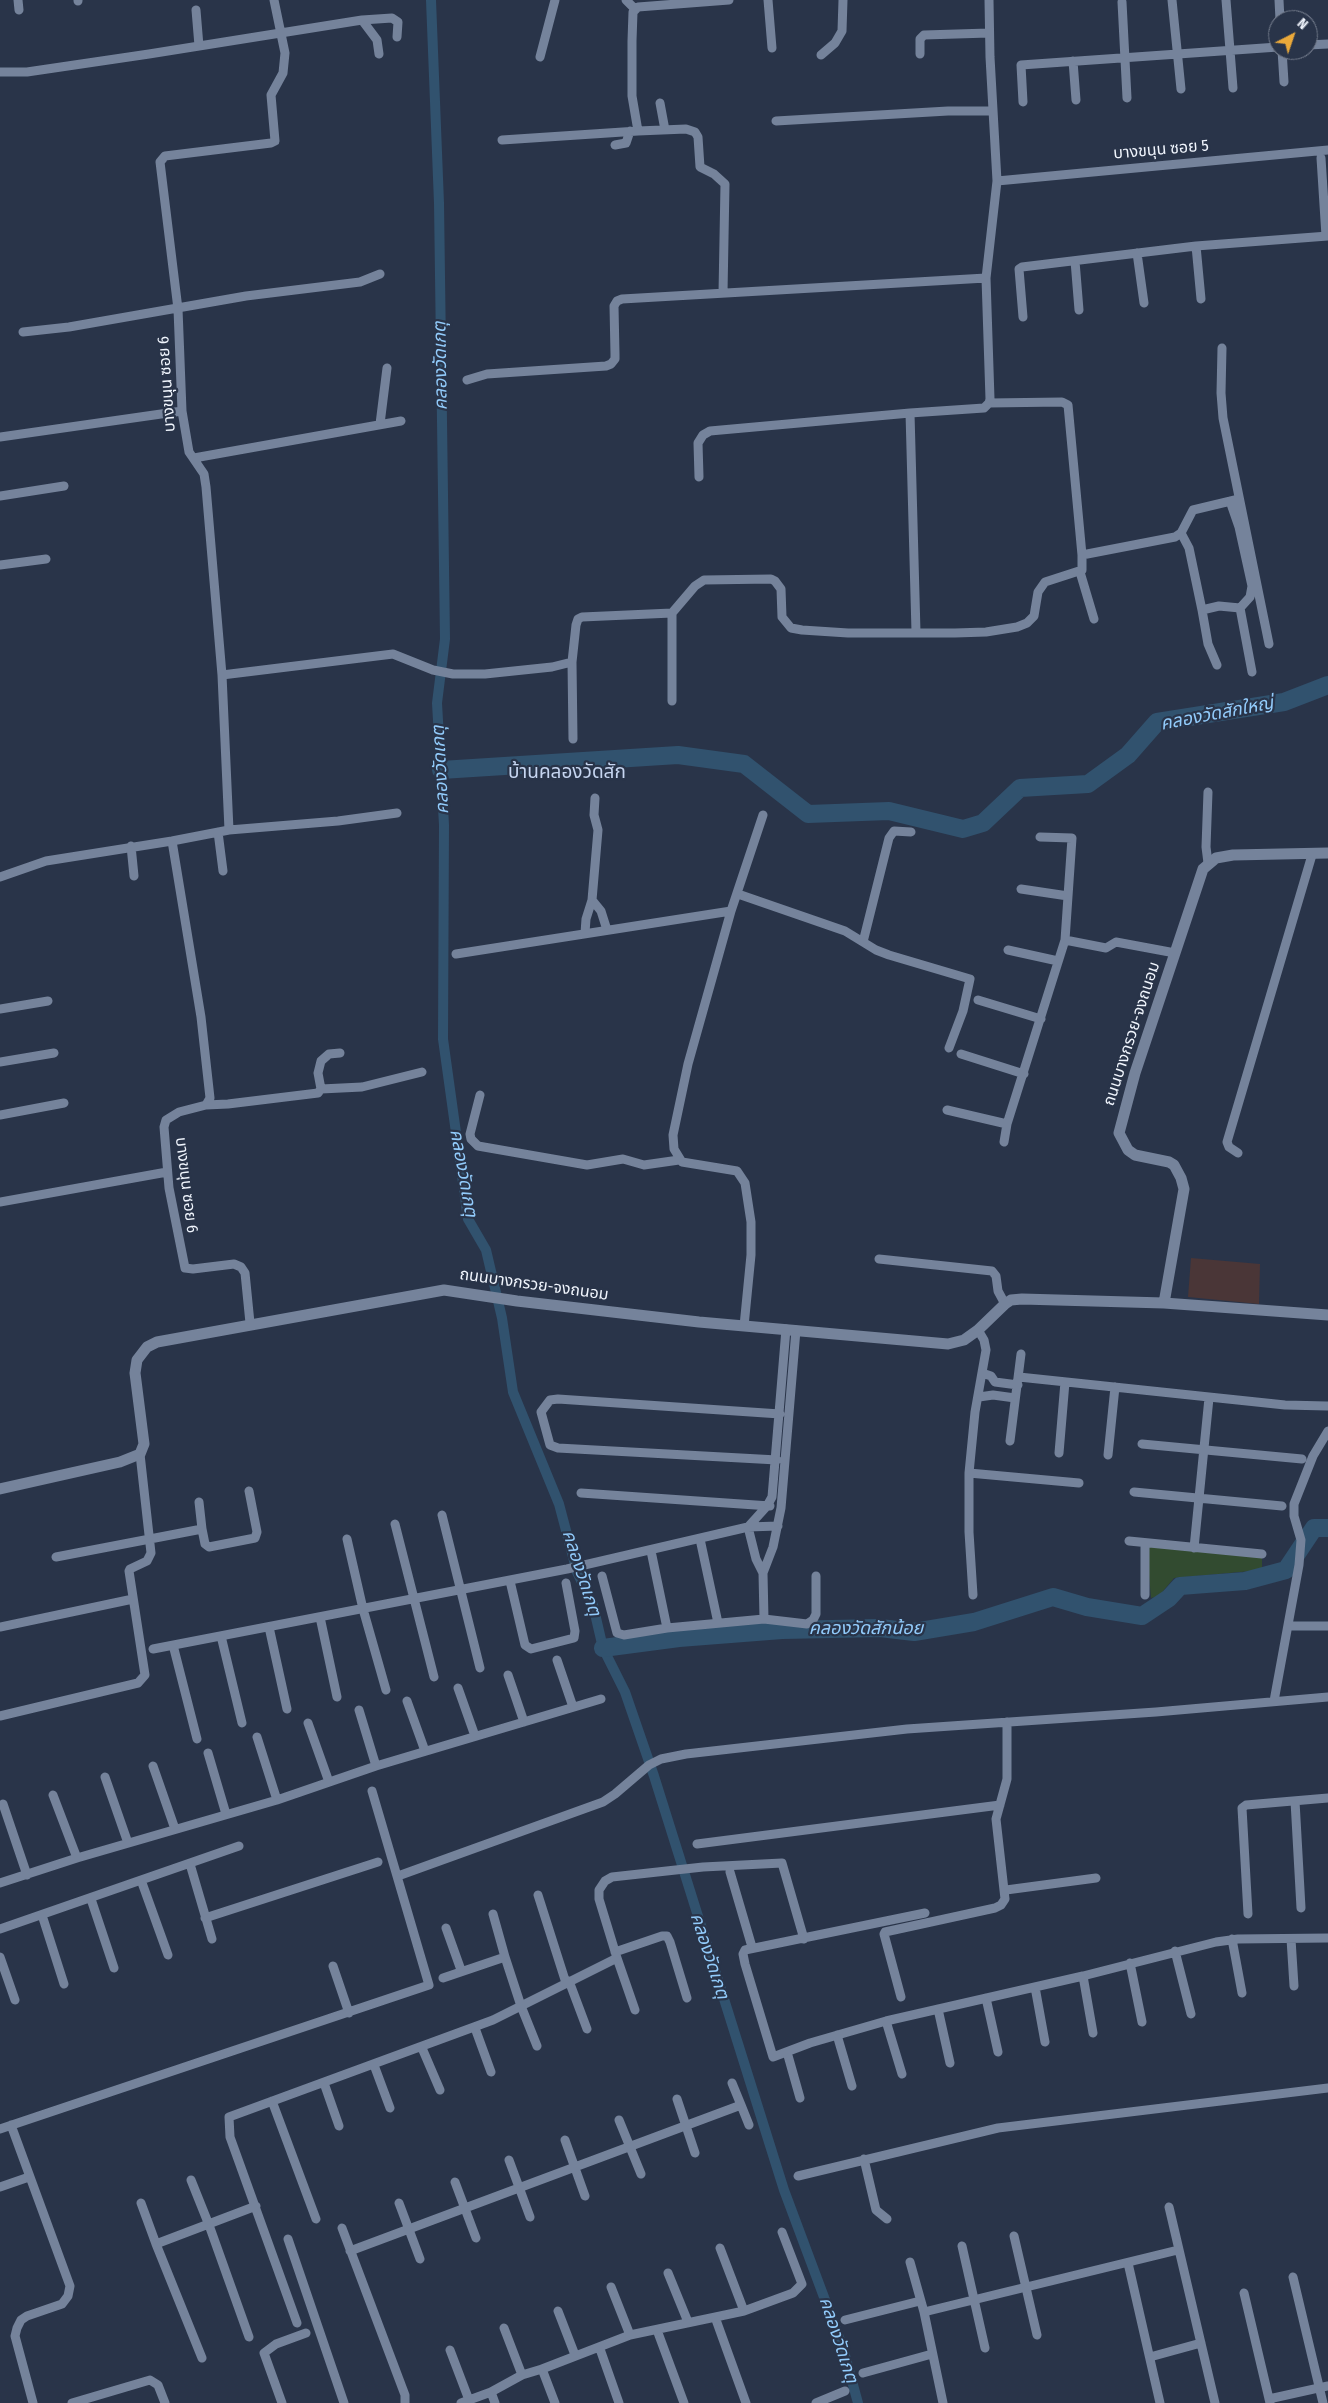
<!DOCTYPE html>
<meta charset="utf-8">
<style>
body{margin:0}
#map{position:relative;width:1328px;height:2403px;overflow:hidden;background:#293449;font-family:"Fira Sans Condensed",sans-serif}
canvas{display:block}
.north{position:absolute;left:1268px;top:10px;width:50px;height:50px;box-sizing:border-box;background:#293449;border:1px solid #798191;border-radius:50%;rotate:41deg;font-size:14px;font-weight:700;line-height:20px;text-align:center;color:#f0f5fd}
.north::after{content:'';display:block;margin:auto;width:18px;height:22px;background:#eba93a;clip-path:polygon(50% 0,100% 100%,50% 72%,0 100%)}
</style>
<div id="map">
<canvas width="1328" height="2403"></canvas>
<div class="north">N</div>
</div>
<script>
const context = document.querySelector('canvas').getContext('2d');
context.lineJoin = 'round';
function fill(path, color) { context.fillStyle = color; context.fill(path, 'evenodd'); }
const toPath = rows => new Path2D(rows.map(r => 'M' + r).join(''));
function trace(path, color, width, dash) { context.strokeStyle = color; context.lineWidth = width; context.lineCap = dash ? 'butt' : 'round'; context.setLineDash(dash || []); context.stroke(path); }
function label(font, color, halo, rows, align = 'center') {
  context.font = font + ' "Fira Sans Condensed","Noto Sans Thai",sans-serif'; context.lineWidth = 4.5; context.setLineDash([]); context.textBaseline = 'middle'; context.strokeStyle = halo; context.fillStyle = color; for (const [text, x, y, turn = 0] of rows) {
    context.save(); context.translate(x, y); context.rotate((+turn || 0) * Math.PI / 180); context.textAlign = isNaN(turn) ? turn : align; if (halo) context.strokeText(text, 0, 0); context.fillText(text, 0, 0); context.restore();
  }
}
fill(toPath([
 [1191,1258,1260,1264,1259,1304,1188,1297]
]), '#4a3637');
fill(toPath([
 [1146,1540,1262,1554,1262,1570,1174,1578,1159,1596,1151,1598]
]), '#324b30');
trace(toPath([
 [431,0,439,203,445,639,437,703,444,825,443,1039,468,1219,486,1250,502,1318,513,1392,559,1504,577,1572,593,1605,603,1648,625,1692,654,1776,784,2190,843,2348,858,2403]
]), '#31526e', 10);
trace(toPath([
 [441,770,678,755,744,764,808,814,889,811,963,829,983,823,1020,788,1088,784,1128,755,1157,722,1284,702,1328,685],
 [603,1648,679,1638,782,1630,880,1628,914,1632,974,1622,1053,1597,1087,1607,1142,1616,1169,1598,1180,1586,1245,1581,1286,1570,1314,1528,1328,1528]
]), '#31526e', 18);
trace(toPath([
 [18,0,19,10],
 [78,0,78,1],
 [626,0,635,9],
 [768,0,772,48],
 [1172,0,1181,89],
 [1226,0,1233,88],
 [1279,0,1280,20],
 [1122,2,1127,98],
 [196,10,199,46],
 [362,20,392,18,398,22,397,37],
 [1308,45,1328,44],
 [1282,50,1284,82],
 [920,54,920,39,924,35,989,33],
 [821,55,835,43,842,31,843,0],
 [540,57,555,0],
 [1073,61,1076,100],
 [0,72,27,72,149,54,362,20,377,40,379,54],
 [1023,102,1021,65,1278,47],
 [660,103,665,130],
 [776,121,948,111,993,111],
 [502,140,638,131],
 [615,145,626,143,630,131],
 [1321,158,1326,236],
 [997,181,1328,150],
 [1196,246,1201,299],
 [1137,253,1144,303],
 [1075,261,1079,310],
 [723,293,725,184,714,174,700,167,698,137,695,132,686,129,638,131,632,96,632,41,633,12,638,7,729,0],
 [1023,317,1019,269,1022,267,1196,246,1328,236],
 [23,332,69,327,246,296,360,282,380,274],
 [1222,348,1221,393,1223,418,1269,644],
 [467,380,487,374,606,366,611,364,615,359,615,354,614,306,617,301,622,299,986,278],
 [989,403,1062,402,1068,405,1082,555],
 [380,424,387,368],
 [0,437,182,411],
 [194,458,401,421],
 [699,477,698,443,703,435,710,431,910,413],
 [0,496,64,486],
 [1181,533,1189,548,1202,610,1219,606,1240,608,1250,597,1252,586,1239,527,1230,501],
 [0,565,46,559],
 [1080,572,1094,619],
 [1240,608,1252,672],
 [1202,610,1208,644,1217,665],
 [672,613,672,701],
 [916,632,910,413,984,408,989,403,990,399,986,278,997,181,990,57,989,0],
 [572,662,573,739],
 [222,675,393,654,433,670,453,674,485,674,552,667,572,662,576,625,578,619,582,617,672,613,695,586,704,580,771,579,775,581,781,589,782,617,791,628,802,630,848,633,955,633,986,632,1017,627,1027,623,1034,616,1038,592,1045,582,1082,570,1082,555,1175,537,1181,533,1193,510,1239,499],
 [1208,792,1206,847,1208,863],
 [229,830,222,675,206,487,204,474,189,452,182,411,178,309,160,162,165,156,271,143,275,141,271,95,283,73,285,53,274,0],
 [218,832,223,871],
 [1040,837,1072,838,1065,940,1106,948,1116,942,1175,953],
 [172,841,201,1017,210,1098,206,1105,179,1112,166,1120,164,1127,169,1188,185,1268,193,1269,234,1264,241,1267,245,1273,250,1323],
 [131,846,134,876],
 [0,877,46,861,172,841,229,830,338,821,397,813],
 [1021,889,1068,896],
 [738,894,845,931,876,950,889,955,970,979,963,1011,949,1048],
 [592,900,601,911,607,930],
 [585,933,586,919,592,900,598,830,594,815,595,798],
 [863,942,889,838,894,831,911,832],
 [1008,950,1058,961],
 [456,954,731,911],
 [978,1000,1041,1019],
 [0,1009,48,1001],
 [961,1054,1024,1074],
 [0,1062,54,1053],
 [321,1089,362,1087,422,1072],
 [480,1095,470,1134,471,1139,478,1146,587,1165,623,1159,644,1165,679,1160],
 [206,1105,228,1104,318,1093,321,1089,318,1073,321,1061,329,1054,340,1053],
 [947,1110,1007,1124,1065,940],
 [0,1115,64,1103],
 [1004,1142,1007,1124],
 [1238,1153,1229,1147,1227,1142,1312,855],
 [0,1202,167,1172],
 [879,1259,992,1271,996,1276,998,1291,1005,1304],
 [744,1326,751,1255,751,1222,745,1183,737,1171,682,1162,674,1149,673,1135,688,1064,731,911,763,815],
 [982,1373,991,1376,995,1382,1018,1385],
 [1019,1377,1285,1405,1327,1406],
 [979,1397,993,1395,1015,1398],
 [1010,1441,1021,1354],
 [1142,1444,1302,1459],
 [1059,1453,1065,1382],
 [1108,1455,1115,1387],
 [777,1460,558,1448,550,1445,541,1412,550,1400,558,1399,780,1414],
 [969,1473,1079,1483],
 [1134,1492,1282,1506],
 [581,1493,770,1506],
 [442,1515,480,1668],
 [395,1524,434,1677],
 [748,1527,767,1506,772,1497,786,1329],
 [748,1527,756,1559,763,1573,764,1619,807,1624,813,1620,816,1614,816,1576],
 [202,1529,205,1544,209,1547,255,1538,257,1532,249,1491],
 [347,1539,363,1609,386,1690],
 [700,1539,718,1623],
 [1129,1541,1262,1554],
 [1194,1548,1209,1398],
 [56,1557,202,1529,199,1502],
 [763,1573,773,1547,781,1508,796,1330],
 [602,1576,617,1633,624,1635,667,1628,651,1551],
 [510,1581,525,1645,531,1649,574,1638,575,1631,566,1583],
 [973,1595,969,1532,969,1473,975,1412,986,1350,984,1340,978,1330],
 [1145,1595,1145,1544],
 [320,1617,337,1697],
 [1288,1626,1328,1626],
 [0,1627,133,1599],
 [269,1627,287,1709],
 [667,1628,764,1619],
 [221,1636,242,1723],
 [173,1645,197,1739],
 [153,1649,567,1569,748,1527,778,1526],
 [557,1660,573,1707],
 [508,1675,524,1722],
 [458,1688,475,1736],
 [407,1701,425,1751],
 [1274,1701,1299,1565,1301,1540,1294,1516,1294,1504,1313,1456,1328,1431],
 [359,1710,376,1766],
 [0,1716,138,1683,145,1675,129,1571,130,1569,147,1561,151,1553,140,1454],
 [308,1723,329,1782],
 [257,1737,277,1800],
 [208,1753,226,1814],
 [153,1766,175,1829],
 [105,1777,128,1843],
 [53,1795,77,1858],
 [1295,1801,1301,1908],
 [3,1804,27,1875],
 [697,1844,1000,1805],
 [190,1864,212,1939],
 [730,1872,752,1947],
 [398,1876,603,1802,615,1794,649,1765,661,1759,686,1754,907,1729,1156,1712,1328,1697],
 [141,1880,168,1955],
 [0,1883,77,1858,277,1800,376,1766,601,1699],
 [1006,1890,1096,1878],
 [538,1895,566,1983],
 [91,1899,114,1968],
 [925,1913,745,1950,743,1954,745,1964,773,2057,810,2043,886,2021,1083,1976,1216,1942,1238,1939,1328,1938],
 [493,1914,505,1957],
 [1248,1914,1242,1808,1246,1805,1328,1798],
 [42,1915,64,1984],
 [205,1918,378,1862],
 [446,1928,461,1970],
 [0,1929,239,1846],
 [1232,1939,1242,1993],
 [1291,1939,1294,1986],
 [1175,1951,1191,2014],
 [615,1952,662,1936,667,1936,670,1942,687,1998],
 [0,1957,15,2000],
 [617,1958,635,2010],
 [1130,1963,1142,2022],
 [333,1966,349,2013],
 [1083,1976,1093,2033],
 [443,1978,505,1957,521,2006,537,2046],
 [569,1981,587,2029],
 [1035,1987,1045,2042],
 [901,1997,884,1934,885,1932,995,1908,1001,1905,1005,1899,996,1819,1007,1779,1007,1722],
 [986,1998,998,2052],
 [938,2009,950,2063],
 [886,2021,902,2074],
 [475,2028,491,2072],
 [837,2035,852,2086],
 [422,2048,440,2090],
 [787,2052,800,2098],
 [374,2065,390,2108],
 [324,2083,339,2126],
 [732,2083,741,2105],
 [677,2099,695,2153],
 [272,2101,316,2219],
 [619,2120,641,2174],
 [11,2125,70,2286,68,2296,62,2304,27,2316,21,2320,17,2328,15,2336,33,2403],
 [0,2129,429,1985,372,1791],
 [565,2140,585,2196],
 [864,2159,876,2210,887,2219],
 [509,2160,530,2217],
 [798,2176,998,2128,1328,2088],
 [191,2180,209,2225,249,2337],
 [455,2182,476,2238],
 [0,2187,29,2177],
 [141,2203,156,2244,256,2206],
 [399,2203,420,2259],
 [1169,2207,1215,2403],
 [342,2228,405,2395,405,2403],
 [1014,2236,1037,2335],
 [288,2239,344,2403],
 [156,2244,202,2358],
 [962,2246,985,2348],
 [720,2248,744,2311],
 [350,2251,741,2105,749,2125],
 [910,2262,924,2312,943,2403],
 [1128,2263,1160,2403],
 [668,2273,688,2322],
 [1293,2277,1323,2403],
 [611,2287,630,2335],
 [1244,2293,1270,2403],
 [558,2311,575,2355],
 [924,2312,1178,2250],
 [715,2317,746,2403],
 [845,2320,920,2301],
 [297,2323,230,2137,229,2117,493,2020,617,1958,599,1899,599,1890,605,1881,612,1877,703,1867,782,1863,804,1939],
 [504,2328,522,2375],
 [657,2330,684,2403],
 [600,2349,619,2403],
 [450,2350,469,2400],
 [1150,2357,1201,2343],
 [863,2373,932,2354],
 [491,2392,495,2403],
 [1269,2399,1328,2386],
 [72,2403,150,2380,158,2385,165,2403],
 [282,2403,264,2353,276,2344,306,2333],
 [461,2403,491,2392,522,2375,542,2369],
 [555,2403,542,2369,630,2335,744,2311,793,2293,802,2284,782,2232],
 [816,2403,845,2391]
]), '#75839b', 9);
trace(toPath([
 [1164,1303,1184,1189,1181,1178,1174,1165,1169,1162,1135,1155,1128,1150,1119,1133,1135,1073,1203,869,1216,858,1233,855,1328,853],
 [0,1489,120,1462,140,1454,144,1444,135,1373,137,1360,147,1347,157,1342,444,1290,517,1301,699,1322,948,1344,964,1340,978,1330,1005,1304,1011,1300,1022,1299,1164,1303,1328,1315]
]), '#75839b', 11);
label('16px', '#f0f5fd', '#293449', [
 ["บางขนุน ซอย 5",1161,150,-5],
 ["บางขนุน ซอย 6",167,384,-94],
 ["ถนนบางกรวย-จงถนอม",1132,1034,-72],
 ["บางขนุน ซอย 6",186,1185,83],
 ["ถนนบางกรวย-จงถนอม",534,1285,8]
]);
label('italic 18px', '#92cbfb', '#293449', [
 ["คลองวัดเกตุ",441,366,-91],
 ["คลองวัดสักใหญ่",1217,714,-11],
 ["คลองวัดเกตุ",441,770,-93],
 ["คลองวัดเกตุ",463,1173,80],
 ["คลองวัดเกตุ",581,1573,72],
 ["คลองวัดสักน้อย",866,1629],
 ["คลองวัดเกตุ",709,1956,72],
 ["คลองวัดเกตุ",838,2340,72]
]);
label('19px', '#c7d6f1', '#293449', [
 ["บ้านคลองวัดสัก",567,773]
]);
</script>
